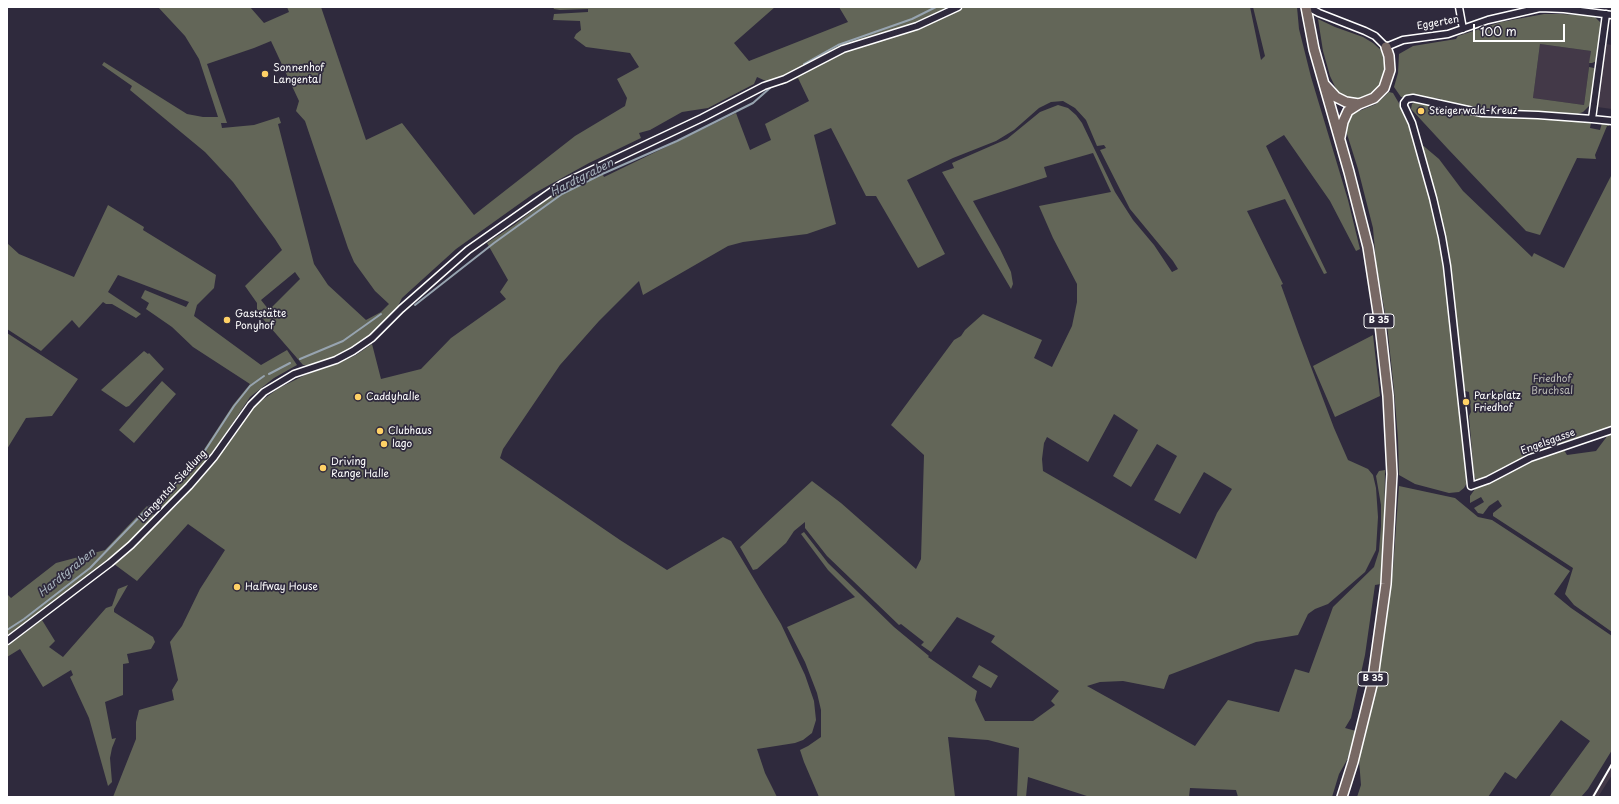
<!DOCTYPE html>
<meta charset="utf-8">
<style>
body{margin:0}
#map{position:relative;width:1619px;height:804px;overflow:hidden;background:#2f2a3d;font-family:"Playpen Sans",sans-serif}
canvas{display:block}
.frame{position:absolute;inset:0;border:8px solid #fff;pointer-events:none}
.scale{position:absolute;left:1473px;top:24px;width:92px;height:18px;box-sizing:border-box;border:2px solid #fff;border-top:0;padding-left:5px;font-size:12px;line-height:14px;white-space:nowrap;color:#fff;-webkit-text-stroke:3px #2f2a3d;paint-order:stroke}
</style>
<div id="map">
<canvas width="1619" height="804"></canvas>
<div class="frame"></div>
<div class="scale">100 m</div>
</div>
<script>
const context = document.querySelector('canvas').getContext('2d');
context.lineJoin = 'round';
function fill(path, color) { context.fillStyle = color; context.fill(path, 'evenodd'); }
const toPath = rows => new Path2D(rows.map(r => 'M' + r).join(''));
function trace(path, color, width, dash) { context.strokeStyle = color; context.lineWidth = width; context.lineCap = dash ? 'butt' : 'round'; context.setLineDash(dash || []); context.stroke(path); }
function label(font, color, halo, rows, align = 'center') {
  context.font = font + ' "Playpen Sans",sans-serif'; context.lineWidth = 3.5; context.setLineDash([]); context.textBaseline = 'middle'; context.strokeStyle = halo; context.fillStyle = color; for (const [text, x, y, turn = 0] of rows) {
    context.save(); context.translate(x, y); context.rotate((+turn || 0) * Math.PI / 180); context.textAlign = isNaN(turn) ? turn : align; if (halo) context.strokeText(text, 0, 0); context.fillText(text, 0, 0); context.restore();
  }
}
fill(toPath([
 [1540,44,1591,51,1584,105,1533,98],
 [1606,44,1612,45,1612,109,1597,107],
 [1612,762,1612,775,1598,797,1591,797]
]), '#433948');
fill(toPath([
 [158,7,250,7,264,23,289,12,287,7,321,7,366,140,402,123,474,215,575,136,625,106,627,98,617,79,639,67,630,53,586,47,574,38,576,34,581,30,580,21,553,20,554,14,588,12,588,9,560,10,554,9,553,7,775,7,734,43,749,61,848,22,839,7,1250,7,1261,60,1265,56,1253,7,1297,7,1299,29,1311,77,1348,200,1360,249,1356,251,1330,201,1284,135,1266,146,1327,273,1324,274,1285,199,1247,211,1283,284,1281,285,1299,335,1334,428,1348,460,1368,469,1373,475,1376,488,1378,517,1376,550,1365,572,1328,604,1315,609,1308,614,1298,635,1256,642,1169,675,1164,689,1123,681,1100,682,1087,686,1195,746,1228,700,1279,712,1295,669,1309,673,1333,607,1374,567,1379,551,1381,526,1381,505,1376,476,1379,471,1385,470,1384,543,1381,584,1375,585,1365,655,1351,718,1345,728,1356,731,1347,760,1339,774,1332,797,1238,797,1236,790,1190,788,1189,797,1090,797,1028,777,1026,797,1017,797,1019,748,988,740,948,737,955,797,819,797,804,762,800,750,808,746,821,737,821,710,817,693,805,662,787,627,855,597,828,570,801,534,804,532,828,563,894,627,929,656,928,657,977,691,975,700,985,721,1033,721,1055,705,1051,701,1059,691,991,642,995,636,957,617,931,652,921,645,924,642,901,624,899,625,827,556,805,528,805,522,794,531,786,543,757,569,753,570,740,547,812,481,841,503,916,569,921,559,924,455,891,425,954,340,961,336,965,330,983,314,1042,340,1034,358,1052,367,1072,326,1077,302,1077,284,1053,238,1039,206,1111,192,1093,153,1044,167,1047,177,973,201,1000,249,1011,272,1013,284,1011,289,942,172,954,168,952,163,1007,139,1040,112,1058,105,1068,108,1076,115,1082,123,1115,192,1133,220,1154,245,1172,272,1178,269,1173,261,1130,209,1100,150,1106,148,1104,145,1097,146,1086,120,1075,108,1063,101,1051,102,1039,108,1014,130,996,141,953,158,907,180,945,254,918,268,876,196,866,196,831,128,814,135,836,224,807,234,743,242,728,246,643,295,639,281,599,321,560,365,503,449,500,458,620,540,667,570,723,537,731,541,781,624,805,675,814,701,816,720,812,733,803,740,795,743,757,749,765,773,777,797,113,797,136,739,136,722,139,710,174,700,172,690,178,680,170,642,182,626,200,589,225,550,188,524,137,581,114,564,177,505,216,460,254,406,279,388,305,375,339,363,356,355,372,344,381,379,421,369,451,338,506,299,500,292,508,280,487,243,514,225,563,187,600,169,604,177,736,113,750,150,771,140,765,124,809,101,798,78,782,85,768,82,757,77,754,84,708,108,682,112,650,130,639,133,641,138,589,163,533,194,456,249,402,298,397,308,373,335,352,350,325,361,310,365,303,365,257,312,257,303,245,286,282,250,275,239,233,182,205,152,130,90,132,86,102,65,104,62,187,114,203,117,218,117,199,59,185,36],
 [271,41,299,101,296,111,305,121,348,248,354,262,375,291,389,304,381,312,366,320,328,285,314,264,278,124,281,123,279,117,254,125,222,128,221,123,227,123,207,64,254,48],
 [295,272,300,279,269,310,261,300],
 [1114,414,1138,430,1113,476,1131,487,1157,444,1177,456,1154,500,1180,514,1204,472,1232,489,1217,513,1196,559,1043,471,1042,459,1044,443,1047,437,1088,462],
 [1544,14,1561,14,1594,16,1600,22,1602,29,1597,61,1592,63,1589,63,1591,51,1540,44,1533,98,1584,105,1589,67,1594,68,1596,72,1590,105,1583,112,1575,115,1501,109,1473,109,1441,102,1441,99,1434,98,1433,100,1416,95,1405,95,1404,97,1401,97,1394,87,1398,73,1399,54,1413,46,1456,39,1458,36,1501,22],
 [1318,19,1335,27,1363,37,1373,43,1381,50,1385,62,1385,73,1380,86,1371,94,1357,99,1349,99,1339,95,1330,76,1323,51],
 [1389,92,1393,93,1407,117,1415,143,1420,143,1439,159,1463,191,1532,257,1534,253,1564,268,1611,176,1612,177,1612,427,1531,454,1486,480,1477,483,1474,475,1469,416,1471,412,1469,392,1461,390,1468,481,1464,488,1459,492,1449,493,1415,484,1399,475,1398,439,1394,390,1387,324,1376,263,1373,228,1358,169,1347,134,1346,124,1352,114,1376,104],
 [1415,102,1481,117,1539,117,1591,123,1590,128,1600,130,1602,123,1609,124,1609,126,1607,126,1595,155,1596,159,1577,158,1540,235,1526,231,1448,149,1411,109,1412,104],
 [108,205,144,227,143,230,216,275,214,288,197,305,194,316,261,365,287,350,297,365,274,378,250,397,208,460,188,483,163,508,156,499,184,475,203,451,233,405,250,384,193,347,172,327,146,309,149,303,141,298,145,290,186,307,189,302,118,275,108,292,141,314,136,318,112,304,106,304,103,302,79,328,72,320,41,351,7,329,7,243,19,254,74,277],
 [7,333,78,379,52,416,26,418,7,449],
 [1373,335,1380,396,1335,417,1313,366],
 [144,351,148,354,149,353,164,369,129,406,126,407,101,390],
 [162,381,176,394,134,443,119,430],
 [1612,433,1612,632,1574,605,1565,594,1573,568,1493,516,1493,513,1502,506,1498,500,1489,506,1483,514,1478,513,1474,508,1484,502,1481,497,1470,503,1470,496,1475,489,1524,463,1544,455,1564,450,1567,455,1596,451,1608,435],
 [1399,486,1455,498,1478,517,1492,520,1570,571,1554,594,1571,608,1612,636,1612,750,1588,789,1581,797,1549,797,1590,741,1561,720,1516,779,1505,772,1488,797,1357,797,1361,785,1359,760,1381,660,1393,568],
 [147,506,154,515,129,542,108,561,7,636,7,594,11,598,56,563,105,550],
 [128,585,114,609,114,612,153,637,155,642,151,649,127,654,129,663,123,664,123,695,105,702,112,739,116,738,112,748,110,758,112,782,108,786,89,718,70,677,73,675,71,670,43,687,20,649,7,657,7,646,42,620,55,641,49,647,63,657,106,608,112,606,118,589],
 [979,665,998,676,991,688,972,677]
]), '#636658');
trace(toPath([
 [804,64,838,45,912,19,936,7],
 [415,305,494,243,562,194,600,175,677,141,753,103,770,88],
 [300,359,343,341,381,314],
 [269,374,290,363],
 [158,499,184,477,202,455,234,406,250,386,264,376],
 [7,630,24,619,90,568,150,506]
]), '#97a4b0', 2);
const minor = toPath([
 [1308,7,1319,13,1365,31,1375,36,1386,47,1403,40,1448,34,1488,20,1540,8,1564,9,1612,15],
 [1459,7,1463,29],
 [1606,14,1592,119,1612,121],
 [1592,119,1538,115,1482,113,1413,98,1407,99,1404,103,1404,106,1412,123,1433,198,1442,237,1447,266,1471,486,1488,480,1530,458,1612,430],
 [7,641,110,563,131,545,189,486,214,457,251,405,264,392,294,374,336,360,353,351,372,338,401,309,468,250,562,184,702,118,764,86,785,79,843,49,917,26,958,7]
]);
const primary = toPath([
 [1306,7,1314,49,1349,172,1368,247,1380,325,1388,396,1392,474,1386,584,1372,685,1353,762,1342,797],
 [1325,85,1336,97,1346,102,1359,104],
 [1340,137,1343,122,1348,111,1359,104,1374,98,1384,88,1390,70,1389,56,1386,47]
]);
trace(minor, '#fff', 9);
trace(primary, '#fff', 12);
trace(minor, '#2f2a3d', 6);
trace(primary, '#776864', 9);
trace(toPath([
 [1593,797,1612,764]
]), '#fff', 2);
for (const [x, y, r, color] of [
 [265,74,4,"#ffd166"],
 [1421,111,4,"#ffd166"],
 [227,320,4,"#ffd166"],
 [358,397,4,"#ffd166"],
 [1466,402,4,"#ffd166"],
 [380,431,4,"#ffd166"],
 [384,444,4,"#ffd166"],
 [323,468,4,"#ffd166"],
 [237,587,4,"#ffd166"]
]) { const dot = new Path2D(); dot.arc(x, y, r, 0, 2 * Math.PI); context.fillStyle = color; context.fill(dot); trace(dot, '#2f2a3d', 1.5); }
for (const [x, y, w] of [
 [1379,321,30],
 [1373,679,30]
]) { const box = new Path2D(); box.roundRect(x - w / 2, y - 7, w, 14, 3); context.fillStyle = '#2f2a3d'; context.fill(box); trace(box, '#fff', 1); }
label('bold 9px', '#fff', null, [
 ["B 35",1379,321],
 ["B 35",1373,679]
]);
label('10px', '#fff', '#2f2a3d', [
 ["Eggerten",1438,23,-10],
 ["Engelsgasse",1548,442,-20],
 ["Langental-Siedlung",173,486,-47]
]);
label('10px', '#fff', '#2f2a3d', [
 ["Sonnenhof",273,68],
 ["Langental",273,80],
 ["Steigerwald-Kreuz",1429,111],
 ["Gaststätte",235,314],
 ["Ponyhof",235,326],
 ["Parkplatz",1474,396],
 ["Friedhof",1474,408],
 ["Caddyhalle",366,397],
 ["Clubhaus",388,431],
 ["lago",392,444],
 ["Driving",331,462],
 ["Range Halle",331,474],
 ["Halfway House",245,587]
], 'left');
label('10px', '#b9bab4', '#2f2a3d', [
 ["Friedhof",1552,379],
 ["Bruchsal",1552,391]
]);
label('italic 11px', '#a8b4be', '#2f2a3d', [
 ["Hardtgraben",582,178,-27],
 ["Hardtgraben",67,573,-39]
]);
</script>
